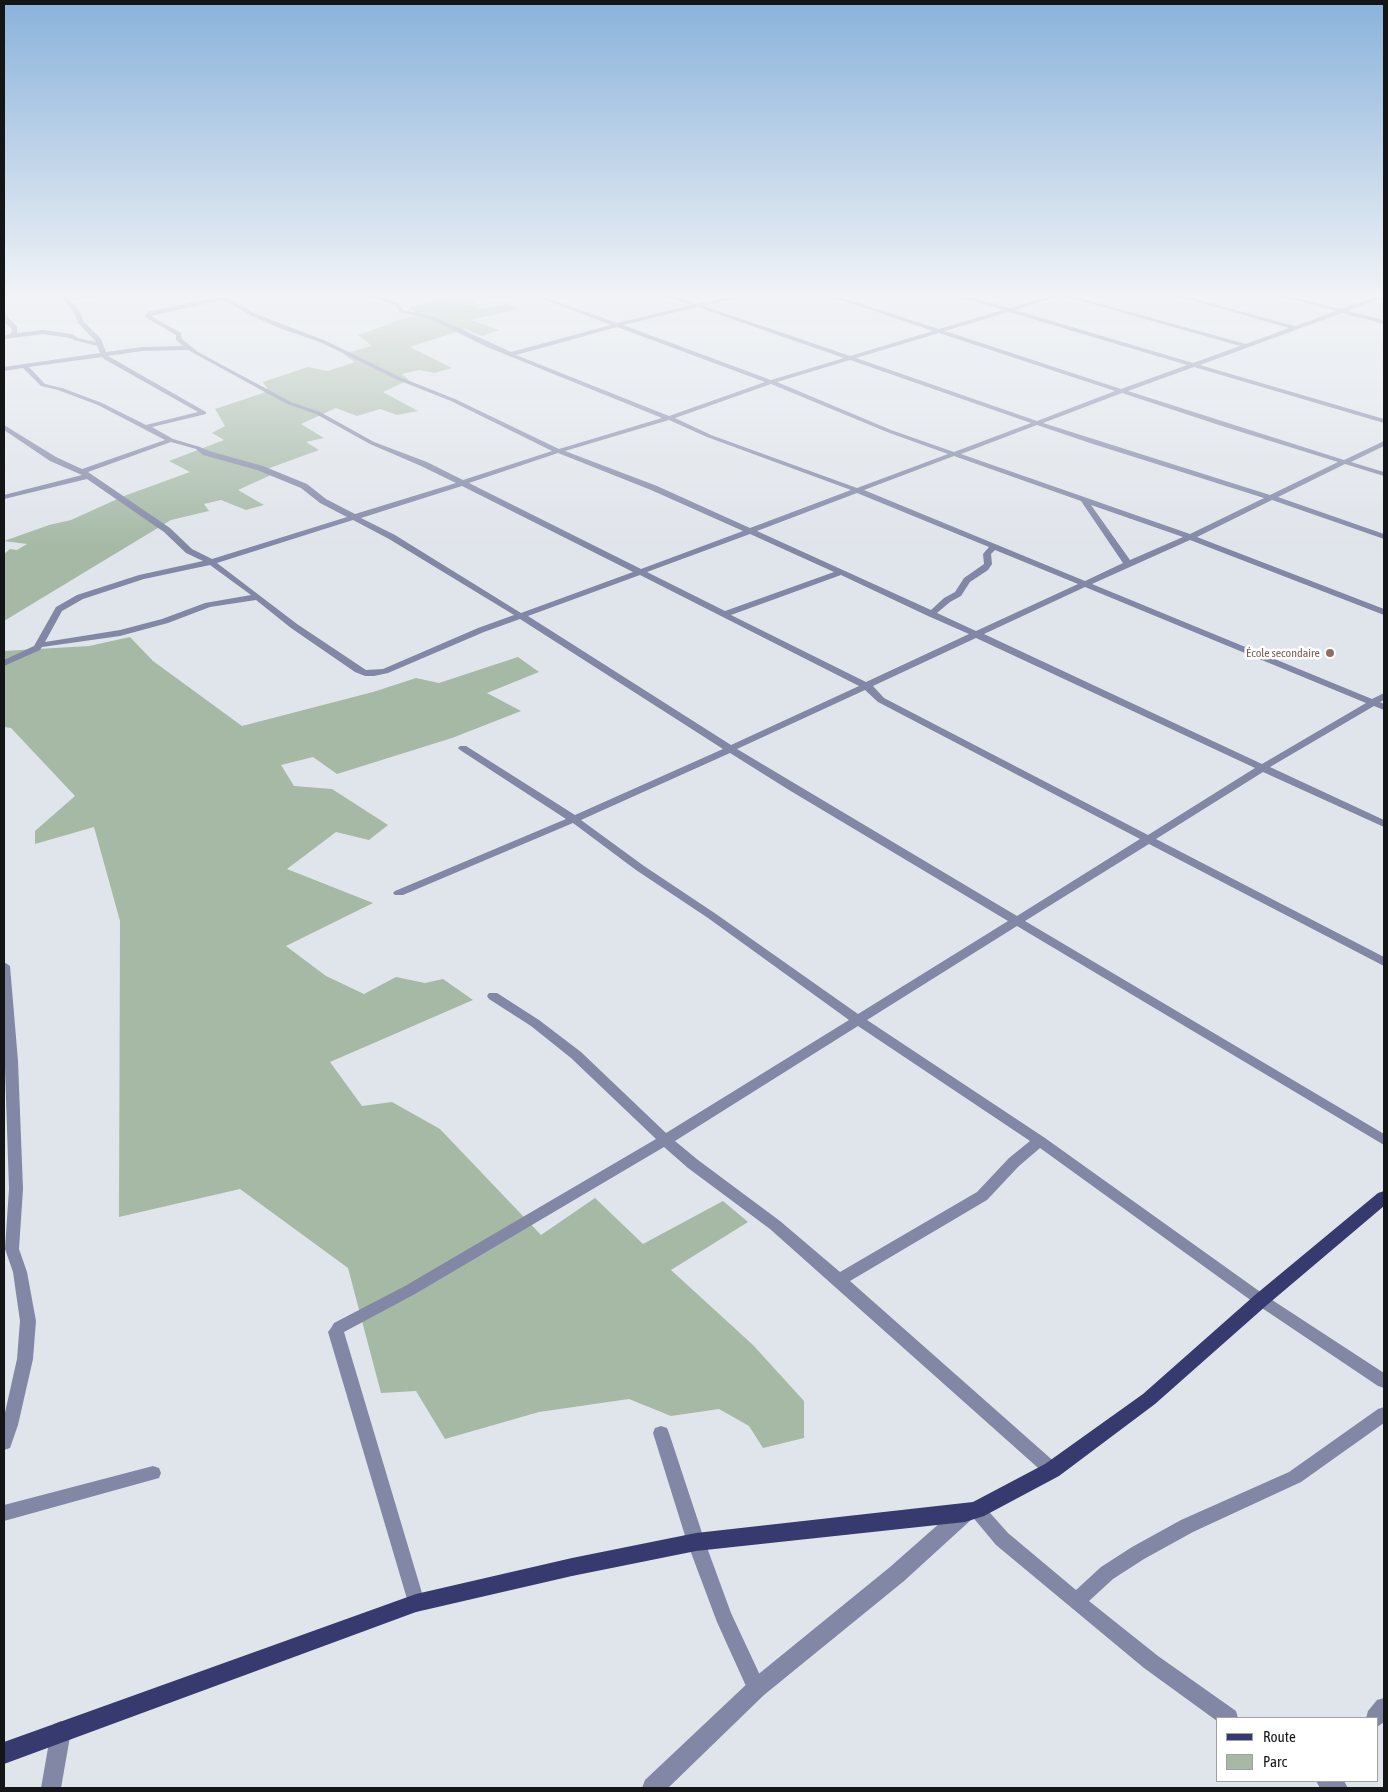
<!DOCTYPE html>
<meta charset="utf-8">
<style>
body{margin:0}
#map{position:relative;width:1388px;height:1792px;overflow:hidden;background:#e0e5eb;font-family:"Asap Condensed",sans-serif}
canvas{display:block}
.frame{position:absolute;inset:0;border:5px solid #131517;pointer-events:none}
.legend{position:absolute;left:1216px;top:1717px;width:162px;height:65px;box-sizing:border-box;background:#fff;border:1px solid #a1a1a2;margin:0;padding:6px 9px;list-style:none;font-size:15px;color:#131517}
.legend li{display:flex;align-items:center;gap:10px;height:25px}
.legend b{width:25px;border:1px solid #a1a1a2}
</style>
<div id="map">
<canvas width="1388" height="1792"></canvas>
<div class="frame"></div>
<ul class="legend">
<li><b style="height:6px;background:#373a6e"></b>Route</li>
<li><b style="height:14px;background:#a5b9a5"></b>Parc</li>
</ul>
</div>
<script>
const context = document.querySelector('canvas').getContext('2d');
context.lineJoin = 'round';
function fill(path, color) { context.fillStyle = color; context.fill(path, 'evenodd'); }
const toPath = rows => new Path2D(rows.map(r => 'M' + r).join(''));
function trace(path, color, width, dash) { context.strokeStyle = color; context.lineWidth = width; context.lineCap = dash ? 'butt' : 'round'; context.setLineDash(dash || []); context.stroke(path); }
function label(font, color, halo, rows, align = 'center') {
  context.font = font + ' "Asap Condensed",sans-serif'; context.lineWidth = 5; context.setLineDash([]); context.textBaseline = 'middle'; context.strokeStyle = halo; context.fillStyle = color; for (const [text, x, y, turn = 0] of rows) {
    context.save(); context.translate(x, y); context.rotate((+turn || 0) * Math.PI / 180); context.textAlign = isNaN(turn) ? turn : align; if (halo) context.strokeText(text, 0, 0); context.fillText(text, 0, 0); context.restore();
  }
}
fill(toPath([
 [447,296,513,296,501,299,485,296,471,305,481,309,509,303,520,309,470,320,499,330,482,336,465,329,410,347,452,368,434,373,419,370,402,374,409,380,383,392,418,411,397,415,380,409,357,416,336,408,301,424,324,438,306,442,319,450,267,469,271,475,238,490,264,505,246,510,221,500,204,504,209,511,171,520,4,621,4,554,10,549,17,550,27,544,4,541,49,525,71,520,124,496,190,472,169,461,224,440,212,433,225,426,215,409,269,391,263,382,308,367,328,371,355,362,343,354,372,346,358,335,390,324,393,321,420,315,408,308],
 [130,637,153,661,242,726,373,692,416,678,439,683,518,657,539,672,487,693,521,711,452,738,337,774,313,757,281,765,294,786,332,789,388,825,369,840,336,832,287,869,373,903,286,946,326,976,364,994,396,977,425,983,443,979,473,1000,330,1062,362,1106,392,1102,440,1129,541,1235,595,1198,643,1244,723,1201,748,1222,671,1270,753,1345,804,1401,804,1438,763,1448,749,1426,719,1409,671,1416,629,1399,539,1412,445,1439,416,1391,381,1393,348,1268,240,1189,119,1217,120,921,94,827,35,844,35,831,75,796,11,728,4,727,4,651,89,646]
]), '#a5b9a5');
fill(toPath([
 [61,296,95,296,92,298,70,300,81,313,83,321,101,339,106,352,142,347,183,346,176,340,176,335,145,317,145,315,150,311,224,296,254,313,326,341,402,378,455,399,559,449,662,418,487,347,431,319,399,312,395,305,371,296,379,296,399,303,403,310,435,317,511,352,611,325,535,296,542,296,617,323,691,305,667,296,675,296,698,304,733,296,742,296,704,306,850,356,933,331,829,296,837,296,939,329,1002,310,957,296,965,296,1009,308,1051,296,1059,296,1015,310,1193,363,1240,346,1064,296,1072,296,1246,344,1289,328,1176,296,1184,296,1295,326,1336,311,1280,296,1288,296,1341,309,1379,296,1384,296,1384,297,1348,311,1384,320,1384,324,1342,313,1200,365,1384,419,1384,423,1194,367,1128,391,1344,460,1384,441,1384,446,1351,462,1384,472,1384,476,1345,464,1278,497,1384,534,1384,539,1272,500,1197,537,1384,609,1384,615,1190,540,1092,584,1372,699,1384,693,1384,700,1380,702,1384,704,1384,710,1374,706,1270,767,1384,820,1384,827,1263,772,1156,839,1384,957,1384,966,1149,844,1025,921,1384,1134,1384,1145,1017,926,867,1020,1045,1138,1266,1296,1384,1373,1384,1388,1378,1386,1256,1304,1040,1148,1019,1166,987,1200,850,1281,1058,1465,1060,1470,1058,1475,1052,1477,1046,1475,770,1229,688,1168,664,1147,415,1294,344,1332,425,1603,422,1609,416,1612,410,1609,328,1332,331,1328,334,1323,405,1286,656,1139,571,1058,531,1026,489,999,487,996,489,993,497,993,539,1020,581,1052,666,1133,849,1020,708,918,636,870,573,823,403,895,395,895,393,893,395,891,566,819,460,750,458,748,460,746,466,746,575,815,723,749,520,619,484,632,388,673,374,676,365,676,355,672,291,628,256,600,210,607,168,623,120,636,42,647,40,650,4,666,4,660,34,646,56,607,77,595,139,575,203,561,186,553,164,532,87,479,4,499,4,495,82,475,50,461,4,430,4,425,56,457,82,469,165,440,98,405,58,390,41,386,23,368,4,371,4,367,100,353,97,346,74,340,70,338,43,334,4,339,4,335,10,334,12,331,11,328,4,322,4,313,17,327,17,333,43,330,72,334,78,338,96,342,78,323,75,314,61,296],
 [223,300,250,315,277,327,322,343,398,380,451,401,552,451,463,480,427,462,374,442,320,412,291,402,198,352,182,339,181,333,151,316,223,300],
 [697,307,844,358,771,380,623,325,697,307],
 [1009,312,1187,365,1121,389,945,331,1009,312],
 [617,327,765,382,669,416,516,355,617,327],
 [939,333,1115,391,1037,421,856,358,939,333],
 [188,350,287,404,316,414,370,444,421,466,456,483,355,514,326,499,307,484,263,466,209,451,200,447,173,439,152,427,206,414,206,412,108,356,142,351,188,350],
 [102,357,104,359,198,412,146,425,102,403,62,388,45,384,29,367,102,357],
 [850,360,1031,423,954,452,891,430,777,382,850,360],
 [771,384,887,432,948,454,857,488,711,435,675,418,771,384],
 [1122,393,1225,427,1338,462,1270,495,1043,423,1122,393],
 [669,420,707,437,851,490,750,528,657,486,565,451,669,420],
 [1037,425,1093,444,1264,498,1190,534,961,454,1037,425],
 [171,442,196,449,203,455,257,470,301,488,320,503,347,517,212,559,192,549,170,528,88,472,171,442],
 [558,453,651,490,743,531,641,569,469,483,558,453],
 [954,456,1081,501,1123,563,1085,581,864,490,954,456],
 [462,486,633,572,521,613,395,535,361,518,462,486],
 [857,493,989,547,983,554,984,564,964,578,955,592,944,598,931,610,757,531,857,493],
 [1091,505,1183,537,1130,560,1091,505],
 [353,520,389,539,514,615,478,628,383,669,366,670,297,624,217,563,353,520],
 [750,534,834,572,725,611,647,572,750,534],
 [995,550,1078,584,976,631,937,613,950,602,961,596,970,582,988,570,992,564,991,554,995,550],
 [210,565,251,595,205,603,162,619,120,630,45,642,62,611,83,599,144,579,210,565],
 [640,575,859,686,731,745,528,616,640,575],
 [841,575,928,616,969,634,866,682,731,615,841,575],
 [1085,587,1366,703,1262,764,984,634,1085,587],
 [976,638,1255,768,1148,835,884,698,873,686,976,638],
 [865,690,878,702,1140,839,1017,916,737,749,865,690],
 [730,753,789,790,1008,921,858,1014,716,914,644,866,581,820,730,753],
 [858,1026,1030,1141,1009,1158,977,1192,840,1272,780,1221,698,1160,675,1141,858,1026],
 [4,962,10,966,18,1061,23,1189,19,1249,27,1272,36,1321,33,1359,18,1425,10,1448,4,1450,4,1417,17,1359,20,1321,13,1272,5,1249,9,1189,4,1038,4,962],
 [1384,1407,1384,1423,1301,1482,1193,1532,1144,1559,1113,1579,1089,1601,1158,1656,1236,1711,1238,1718,1217,1718,1217,1721,1144,1668,996,1545,971,1515,969,1510,971,1505,977,1502,983,1505,1008,1533,1076,1590,1101,1567,1132,1547,1181,1520,1289,1472,1378,1409,1384,1407],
 [661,1426,667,1428,669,1433,705,1542,731,1613,766,1688,764,1695,757,1697,750,1695,717,1622,687,1542,653,1433,655,1428,661,1426],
 [153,1466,159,1468,161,1473,159,1478,4,1521,4,1505,153,1466],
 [1384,1698,1384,1722,1377,1727,1377,1718,1366,1718,1368,1711,1377,1700,1384,1698],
 [61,1721,68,1724,71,1731,61,1788,41,1788,51,1731,54,1724,61,1721],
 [1316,1781,1344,1781,1348,1788,1320,1788,1316,1781]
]), '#8287a6');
fill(toPath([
 [965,1504,972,1507,974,1513,972,1519,904,1581,764,1695,668,1788,642,1788,645,1780,750,1681,890,1567,958,1507,965,1504]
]), '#8287a6');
fill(toPath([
 [1384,1191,1384,1206,1267,1305,1155,1404,1059,1476,984,1516,965,1522,696,1551,572,1576,416,1612,4,1764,4,1742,416,1594,572,1558,696,1533,973,1502,1045,1464,1143,1394,1255,1295,1378,1193,1384,1191]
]), '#373a6e');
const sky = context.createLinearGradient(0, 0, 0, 547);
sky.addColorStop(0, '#89b2db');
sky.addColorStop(0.54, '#f1f3f6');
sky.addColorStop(1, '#f1f3f600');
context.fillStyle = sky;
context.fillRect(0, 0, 1388, 547);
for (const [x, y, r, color] of [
 [1330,653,5,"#8d6e63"]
]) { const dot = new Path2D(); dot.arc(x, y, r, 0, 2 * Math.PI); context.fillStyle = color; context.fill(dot); trace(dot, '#fff', 2); }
label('12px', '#785e54', '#fff', [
 ["École secondaire",1320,653]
], 'right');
</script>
